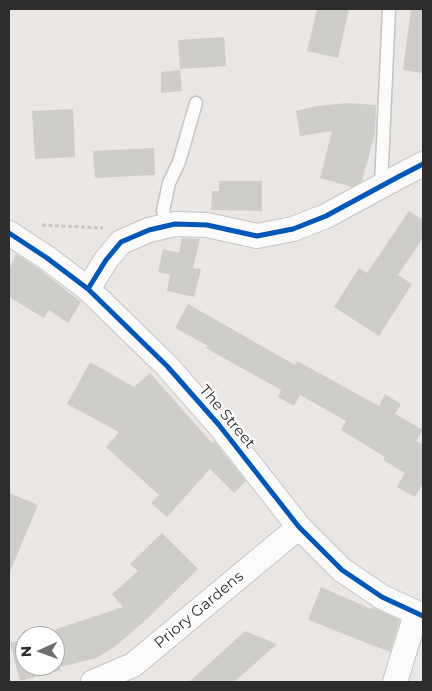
<!DOCTYPE html>
<style>
body{margin:0}
#map{position:relative;width:432px;height:691px;overflow:hidden;background:#eae7e4;font-family:Montserrat,sans-serif}
canvas{display:block}
.frame{position:absolute;inset:0;border:10px solid #2d2d2d;pointer-events:none}
.north{position:absolute;left:15px;top:626px;width:50px;height:50px;box-sizing:border-box;background:#fff;border:1px solid #ababab;border-radius:50%;rotate:268deg;font-size:14px;font-weight:700;line-height:20px;text-align:center;color:#2d2d2d}
.north::after{content:'';display:block;margin:auto;width:18px;height:22px;background:#6f6e6d;clip-path:polygon(50% 0,100% 100%,50% 72%,0 100%)}
</style>
<div id="map">
<canvas width="432" height="691"></canvas>
<div class="frame"></div>
<div class="north">N</div>
</div>
<script>
const context = document.querySelector('canvas').getContext('2d');
context.lineJoin = 'round';
function fill(path, color) { context.fillStyle = color; context.fill(path, 'evenodd'); }
const toPath = rows => new Path2D(rows.map(r => 'M' + r).join(''));
function trace(path, color, width, dash) { context.strokeStyle = color; context.lineWidth = width; context.lineCap = dash ? 'butt' : 'round'; context.setLineDash(dash || []); context.stroke(path); }
function label(font, color, halo, rows, align = 'center') {
  context.font = font + ' Montserrat,sans-serif'; context.lineWidth = 4.5; context.setLineDash([]); context.textBaseline = 'middle'; context.strokeStyle = halo; context.fillStyle = color; for (const [text, x, y, turn = 0] of rows) {
    context.save(); context.translate(x, y); context.rotate((+turn || 0) * Math.PI / 180); context.textAlign = isNaN(turn) ? turn : align; if (halo) context.strokeText(text, 0, 0); context.fillText(text, 0, 0); context.restore();
  }
}
fill(toPath([
 [317,9,349,9,338,58,307,51],
 [411,9,423,9,423,73,403,70],
 [224,37,226,66,180,69,178,40],
 [180,70,182,91,161,93,161,72],
 [348,103,376,105,375,133,362,181,352,187,320,178,332,131,300,136,296,111,317,106],
 [73,109,75,157,35,159,32,111],
 [154,148,155,175,95,178,93,151],
 [219,181,262,181,262,211,211,210,212,191,219,191],
 [409,211,423,220,423,238,398,275,412,284,379,336,334,307,359,268,367,273],
 [182,238,200,239,193,268,201,269,194,297,167,291,170,275,158,272,163,249,179,253],
 [16,254,39,269,81,302,68,323,49,310,44,318,9,297,9,270],
 [188,304,295,365,297,361,379,406,385,394,401,404,395,414,423,430,416,441,422,444,423,441,423,483,415,497,397,487,405,473,383,460,385,457,341,430,346,421,300,395,294,406,278,397,281,390,206,348,208,346,175,328],
 [90,362,134,387,150,373,212,443,214,441,246,481,234,493,210,469,167,517,151,503,159,495,106,447,119,432,67,404],
 [9,493,38,505,9,574],
 [162,533,198,569,148,618,117,645,97,658,60,667,61,670,20,681,10,643,25,639,25,666,55,666,55,636,36,636,56,631,56,629,123,607,112,594,138,571,130,564],
 [321,587,371,609,372,607,400,620,390,652,308,620],
 [245,631,277,644,234,682,189,682]
]), '#cfcdca');
const service = toPath([
 [381,186,389,9],
 [167,226,163,211,169,183,179,162,196,103]
]);
const minor = toPath([
 [9,233,47,258,88,289,167,366,219,425,299,527,342,570,382,597,423,616],
 [88,289,106,260,121,242,149,230,175,224,207,225,257,236,293,229,326,216,398,177,423,164],
 [93,682,133,665,299,527],
 [395,682,416,614]
]);
trace(service, '#c4c4c3', 15);
trace(minor, '#c4c4c3', 26);
trace(toPath([
 [42,225,103,228]
]), '#c7c7c7', 3, [4, 2.5]);
trace(service, '#fcfbfb', 12);
trace(minor, '#fcfbfb', 24);
trace(toPath([
 [9,233,47,258,88,289,167,366,219,425,299,527,342,570,382,597,423,616],
 [88,289,106,260,121,242,149,230,175,224,207,225,257,236,293,229,326,216,398,177,423,164]
]), '#0057b8', 5);
label('15px', '#2d2d2d', '#fff', [
 ["The Street",227,417,50],
 ["Priory Gardens",199,610,-40]
]);
</script>
